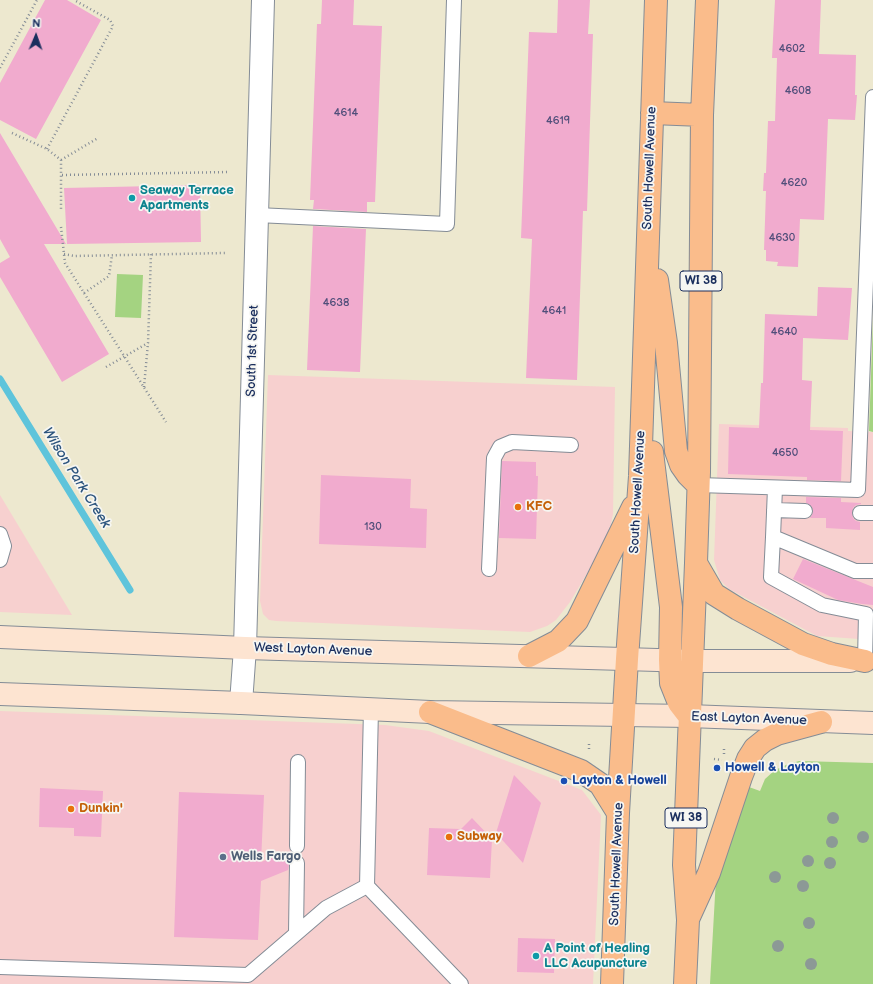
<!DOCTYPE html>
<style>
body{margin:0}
#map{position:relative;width:873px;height:984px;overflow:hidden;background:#ede8cf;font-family:"Balsamiq Sans",sans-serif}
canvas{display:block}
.north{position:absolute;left:16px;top:16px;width:40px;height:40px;-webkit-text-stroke:3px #f6f6f2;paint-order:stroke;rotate:2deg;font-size:11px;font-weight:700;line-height:16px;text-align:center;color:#1b2f5e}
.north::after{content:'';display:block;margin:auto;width:14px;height:18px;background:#1b2f5e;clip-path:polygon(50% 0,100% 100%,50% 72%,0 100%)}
</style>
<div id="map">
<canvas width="873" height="984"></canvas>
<div class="north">N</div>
</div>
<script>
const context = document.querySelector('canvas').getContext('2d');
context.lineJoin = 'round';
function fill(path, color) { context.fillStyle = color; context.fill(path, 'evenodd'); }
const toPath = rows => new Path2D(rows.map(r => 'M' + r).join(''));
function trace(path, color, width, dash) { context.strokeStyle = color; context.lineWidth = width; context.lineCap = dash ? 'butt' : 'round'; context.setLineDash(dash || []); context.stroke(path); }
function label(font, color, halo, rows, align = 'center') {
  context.font = font + ' "Balsamiq Sans",sans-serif'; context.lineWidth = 3.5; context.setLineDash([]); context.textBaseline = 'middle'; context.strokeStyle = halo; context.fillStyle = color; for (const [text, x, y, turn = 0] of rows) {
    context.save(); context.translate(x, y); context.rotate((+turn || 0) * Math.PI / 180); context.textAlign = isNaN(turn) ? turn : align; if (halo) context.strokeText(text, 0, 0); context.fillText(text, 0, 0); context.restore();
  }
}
fill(toPath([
 [268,375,615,387,613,514,610,529,604,545,570,602,556,620,547,626,530,632,276,621,269,620,263,614,260,601],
 [719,424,848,428,848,431,873,432,873,640,817,636,729,589,720,580,714,560],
 [0,495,72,615,0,612],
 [0,711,385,725,429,731,582,790,601,815,593,984,0,984]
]), '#f7d0cf');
fill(toPath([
 [117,274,143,275,141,318,115,317],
 [873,319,873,432,869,431],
 [799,761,873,763,873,984,710,984,716,878,749,787,760,791,765,779,775,770,786,765]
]), '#a4d381');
trace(toPath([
 [0,379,130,590]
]), '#5ec4db', 7);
fill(toPath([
 [45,0,67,0,101,20,36,139,0,120,0,83],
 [322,0,354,0,353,25,382,26,375,202,367,202,367,212,313,209,314,200,310,200,317,24,321,24],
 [558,0,590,0,588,34,593,34,587,211,583,211,577,380,526,378,532,239,521,238,529,32,557,33],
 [775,0,821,0,819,54,856,55,855,95,857,95,855,120,828,119,824,220,800,219,798,267,777,266,778,262,766,261,766,250,764,250,766,191,763,191,764,173,766,173,768,121,775,121,777,58,772,58],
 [0,133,66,244,44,244,109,354,62,382,0,277,0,263,10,257,0,239],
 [200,185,201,242,67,244,64,188],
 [313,226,366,229,360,372,307,370],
 [818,287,852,288,848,340,803,338,802,380,812,381,810,430,843,431,841,481,807,480,807,477,728,474,729,427,759,428,761,383,763,383,765,314,817,316],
 [502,461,536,462,536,476,538,476,536,539,499,538],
 [321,475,411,479,410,508,427,509,426,548,319,544],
 [806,497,841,498,841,502,861,503,861,504,856,505,853,508,852,513,853,518,856,521,860,522,860,530,826,528,826,518,810,518,812,515,813,511,812,507,806,503],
 [803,559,873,587,873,605,862,604,838,600,793,579],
 [514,775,541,803,523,863,496,833],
 [40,788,103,791,101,837,74,836,74,828,39,827],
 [179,792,264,795,261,862,290,851,293,856,290,859,288,870,261,881,258,940,174,937],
 [472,818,492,839,490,878,427,875,429,828,461,829],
 [518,938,555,939,554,973,517,972]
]), '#f1abce');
const service = toPath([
 [257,215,447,224,454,0],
 [698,485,858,490,873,97],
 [775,488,773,537,855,571,873,571],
 [774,510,805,511],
 [860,513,873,513],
 [0,534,4,546,0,560],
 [773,537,771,577,822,605,866,614,865,661],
 [489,569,494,458,500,447,512,442,571,445],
 [297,846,298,762],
 [367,886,371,709],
 [296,933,297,863],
 [0,967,248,975,326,908,367,886,461,984]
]);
const minor = toPath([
 [241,703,245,648,263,0]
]);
const secondary = toPath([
 [0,637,245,648,692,661,850,661],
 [0,694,241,703,430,712,689,716,873,723]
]);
const primary = toPath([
 [652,113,702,115],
 [657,280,666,343,676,451,681,465,688,475,698,485],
 [652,452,671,607,670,660,671,683,679,703,689,716],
 [696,563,714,594,738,609,803,644,832,654,865,661],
 [529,656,558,641,577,621,633,507],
 [430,712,581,771,600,784,618,813],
 [689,917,709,873,741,777,748,759,755,748,765,740,777,734,821,722],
 [612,984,618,813,627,659,640,476,656,0],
 [685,984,688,920,684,865,696,563,699,472,702,115,707,0]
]);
trace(service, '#848c96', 16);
trace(minor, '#848c96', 24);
trace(secondary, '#848c96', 24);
trace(primary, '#848c96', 24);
trace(toPath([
 [0,68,37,0],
 [12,133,47,149,61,160,61,209],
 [47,149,113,26,110,20,74,0],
 [61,160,98,138],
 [62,175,229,172],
 [61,227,65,263,166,422],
 [64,254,74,256,226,253],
 [84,293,109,276,112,255],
 [106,367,148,343],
 [144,387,148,343,151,254],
 [589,749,589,743],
 [724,754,724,747],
 [714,759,722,760]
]), '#848c96', 2.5, [1, 3]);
trace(service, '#fff', 14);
trace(minor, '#fff', 22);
trace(secondary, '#fde4d1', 22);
trace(primary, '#fabc8b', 22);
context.fillStyle = '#8c9996';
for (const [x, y] of [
 [833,818],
 [863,837],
 [832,842],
 [808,861],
 [830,863],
 [775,877],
 [803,886],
 [809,923],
 [778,946],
 [811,964]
]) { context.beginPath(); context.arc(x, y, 6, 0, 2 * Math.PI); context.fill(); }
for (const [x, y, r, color] of [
 [132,198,4,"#0f9aa8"],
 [518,507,4,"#e8710a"],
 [717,768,4,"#1a4fb4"],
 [564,781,4,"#1a4fb4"],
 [71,809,4,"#e8710a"],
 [449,837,4,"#e8710a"],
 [223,857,4,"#5c6f8a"],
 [536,956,4,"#0f9aa8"]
]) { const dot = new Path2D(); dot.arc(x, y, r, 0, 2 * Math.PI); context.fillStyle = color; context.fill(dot); trace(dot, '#f6f6f2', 1.5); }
label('11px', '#504e7a', null, [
 ["4602",792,49],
 ["4608",798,91],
 ["4614",346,113],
 ["4619",558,121],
 ["4620",794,183],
 ["4630",782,238],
 ["4638",336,303],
 ["4641",554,311],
 ["4640",784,332],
 ["4650",785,453],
 ["130",373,527]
]);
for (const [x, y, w] of [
 [701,281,42],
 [686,818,42]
]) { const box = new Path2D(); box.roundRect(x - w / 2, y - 10, w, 20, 3); context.fillStyle = '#f6f6f2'; context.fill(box); trace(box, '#1b2f5e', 1); }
label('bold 12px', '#1b2f5e', null, [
 ["WI 38",701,281],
 ["WI 38",686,818]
]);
label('13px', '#1b2f5e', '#f6f6f2', [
 ["South Howell Avenue",650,168,-88],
 ["South 1st Street",253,351,-88],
 ["South Howell Avenue",638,492,-87],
 ["West Layton Avenue",313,650,2],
 ["East Layton Avenue",749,719,2],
 ["South Howell Avenue",617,864,-88]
]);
label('bold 13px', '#0d838f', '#f6f6f2', [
 ["Seaway Terrace",140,191],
 ["Apartments",140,206],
 ["A Point of Healing",544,949],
 ["LLC Acupuncture",544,964]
], 'left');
label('bold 13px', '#c56008', '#f6f6f2', [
 ["KFC",526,507],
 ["Dunkin'",79,809],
 ["Subway",457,837]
], 'left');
label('bold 13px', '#164399', '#f6f6f2', [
 ["Howell & Layton",725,768],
 ["Layton & Howell",572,781]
], 'left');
label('bold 13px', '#4e5e75', '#f6f6f2', [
 ["Wells Fargo",231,857]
], 'left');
label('italic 14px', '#2c547d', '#f6f6f2', [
 ["Wilson Park Creek",76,478,58]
]);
</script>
